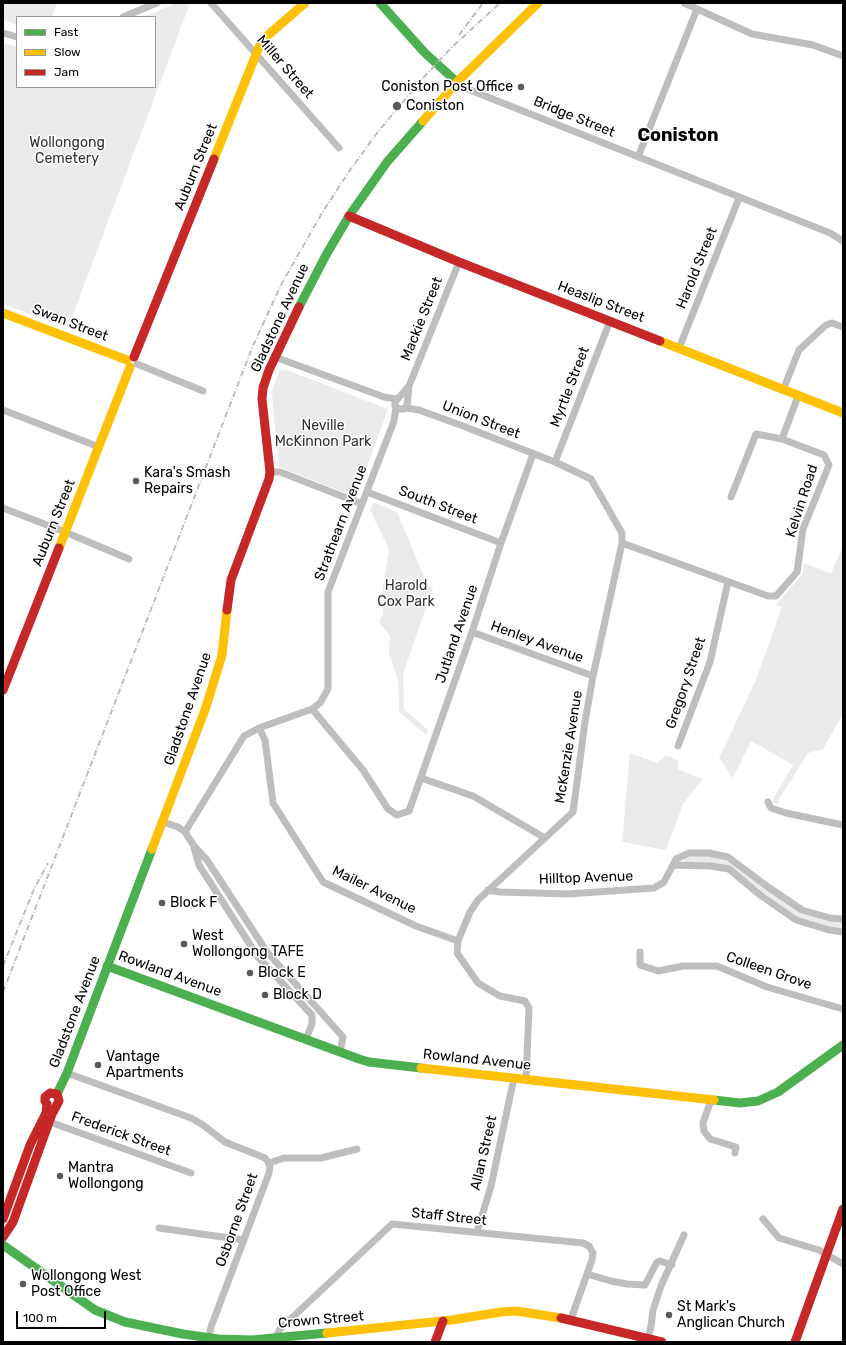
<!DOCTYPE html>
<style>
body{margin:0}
#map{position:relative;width:846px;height:1345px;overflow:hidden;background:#fff;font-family:Rubik,sans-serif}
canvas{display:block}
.frame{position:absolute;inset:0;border:4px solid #000;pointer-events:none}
.legend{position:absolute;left:16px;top:16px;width:140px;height:72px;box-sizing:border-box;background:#fff;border:1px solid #999;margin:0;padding:5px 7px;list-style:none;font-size:12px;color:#000}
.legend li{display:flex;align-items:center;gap:8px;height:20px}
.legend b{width:20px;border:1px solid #999}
.scale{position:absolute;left:16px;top:1311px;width:90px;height:18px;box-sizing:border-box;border:2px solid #000;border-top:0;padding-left:5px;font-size:12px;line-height:14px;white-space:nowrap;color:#000;-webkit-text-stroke:3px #fff;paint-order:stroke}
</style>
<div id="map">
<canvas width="846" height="1345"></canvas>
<div class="frame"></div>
<ul class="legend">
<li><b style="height:5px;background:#4caf50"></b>Fast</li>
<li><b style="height:5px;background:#ffc107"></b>Slow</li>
<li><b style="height:5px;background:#c62828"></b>Jam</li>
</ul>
<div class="scale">100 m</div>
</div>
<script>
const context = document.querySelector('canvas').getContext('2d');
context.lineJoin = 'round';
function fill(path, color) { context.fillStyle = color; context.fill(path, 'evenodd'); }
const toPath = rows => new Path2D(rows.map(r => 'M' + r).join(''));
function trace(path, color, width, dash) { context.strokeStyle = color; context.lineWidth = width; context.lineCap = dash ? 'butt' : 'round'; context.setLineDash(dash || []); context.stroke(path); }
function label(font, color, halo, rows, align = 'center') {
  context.font = font + ' Rubik,sans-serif'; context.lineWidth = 3; context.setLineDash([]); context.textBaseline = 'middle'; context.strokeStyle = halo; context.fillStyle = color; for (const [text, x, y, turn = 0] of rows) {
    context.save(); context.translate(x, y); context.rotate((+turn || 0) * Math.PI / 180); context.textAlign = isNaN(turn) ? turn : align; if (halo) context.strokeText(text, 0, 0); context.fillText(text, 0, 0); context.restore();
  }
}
fill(toPath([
 [3,3,57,3,52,17,17,17,17,25,3,20],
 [177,3,190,3,68,328,3,304,3,44,6,43,17,47,17,87,155,87,155,17,143,17],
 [284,369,388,409,356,497,279,467,272,396,273,388,280,370],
 [373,502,397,512,428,586,433,588,403,674,404,709,428,730,426,735,399,712,398,680,389,653,390,636,379,622,383,614,383,587,389,549,370,510],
 [843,545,843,714,823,749,808,753,779,799,778,803,773,803,774,797,793,765,751,741,733,778,719,758,756,680,782,607,776,605,803,573,804,563,831,574],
 [630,753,657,763,666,755,678,761,678,769,703,779,683,804,666,850,622,842],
 [695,855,710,855,725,859,794,908,806,915,829,920,843,922,843,930,816,924,795,917,714,863,683,862,686,858]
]), '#ebebeb');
trace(toPath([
 [211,3,339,148],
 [684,3,752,34,813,45,843,56],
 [123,17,157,3],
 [3,33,17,37],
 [457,82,465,88,830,233,843,241],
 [638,157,697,9],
 [679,348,739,198],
 [275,357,384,397,397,399],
 [137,364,203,391],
 [409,386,395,402,395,406,399,409,404,409,407,406,409,386,459,262],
 [783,390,799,350,826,325,832,323,843,327],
 [405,408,419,410,463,426,555,462,591,479,622,533,622,543,593,676,585,722,573,812,478,900,470,912,458,941,457,953,478,983,500,996,525,1001,529,1008,526,1080],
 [3,410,99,447],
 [555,462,610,321],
 [270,472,280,472,362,504],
 [367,492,501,543],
 [731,497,756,434,782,439],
 [3,508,65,532,129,559],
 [622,543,768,596,776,596,797,572,803,529,829,465,824,455,782,439,798,396],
 [472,632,593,676],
 [312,709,363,770,388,809,397,815,409,811,472,632,501,543,533,454],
 [259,728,265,740,273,803,323,882,416,926,458,941],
 [678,746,710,662,728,582],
 [421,778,473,796,545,838],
 [768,802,771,808,786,813,843,825],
 [163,822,178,827,185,832,194,846,207,860,267,952,343,1037,340,1052],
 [185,832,244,736,259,728,312,709,320,703,328,689,328,592,394,421,396,407],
 [194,848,199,865,258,957,312,1015,312,1024,306,1039],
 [673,865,711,866,729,869,760,895,796,920,829,930,843,932],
 [488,890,500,892,568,894,654,888,664,882,676,859,689,853,709,853,728,857,768,887,802,910,830,918,843,919],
 [640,952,640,965,658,971,683,966,717,966,767,987,843,1009],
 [67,1073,191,1118,203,1125,225,1142,265,1158,268,1162,270,1167,269,1173,211,1327,208,1342],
 [711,1100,703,1123,704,1131,710,1139,736,1147,735,1153],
 [45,1118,50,1122,191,1173],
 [269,1163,284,1158,321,1158,357,1149],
 [763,1219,779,1238,819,1250,843,1264],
 [159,1228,244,1240],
 [477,1232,491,1186,514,1078],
 [587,1274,611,1281,627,1284,645,1285,657,1262,660,1261,672,1265],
 [275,1338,280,1329,392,1224,583,1243,589,1246,593,1253,592,1260,571,1319],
 [648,1339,651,1326,653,1310,661,1286,684,1235]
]), '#bebebe', 7);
trace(toPath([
 [380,3,425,53,457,82],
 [299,307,326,255,349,216,387,162,423,121],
 [107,966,359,1059,369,1062,421,1068],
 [57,1094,67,1073,152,849],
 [714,1100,740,1103,758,1101,778,1092,843,1045],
 [3,1245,95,1310,125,1322,183,1334,218,1339,252,1340,327,1333]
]), '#4caf50', 9);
trace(toPath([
 [423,121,457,82,538,3],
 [214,159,259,47,267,36,305,3],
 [3,313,127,360],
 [660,341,843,413],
 [59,548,130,367],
 [152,849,206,707,222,655,227,610],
 [421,1068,714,1100],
 [327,1333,452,1320,501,1312,516,1311,561,1318]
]), '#ffc107', 9);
trace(toPath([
 [349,216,459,262,660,341],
 [134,357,214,159],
 [227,610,231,580,269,479,270,472,262,399,263,388,269,370,299,307],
 [3,690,59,548],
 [3,1219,30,1145,46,1113,47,1104,45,1101,45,1097,50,1093,57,1094],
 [3,1237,13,1222,52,1114,59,1101,57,1094],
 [561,1318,662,1342],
 [435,1342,443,1321],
 [795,1342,843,1209]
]), '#c62828', 9);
trace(toPath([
 [459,35,483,3],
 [3,966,34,889,48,863],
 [3,992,252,348,281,285,322,213,348,173,377,133,423,78,451,48,500,3]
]), '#bebebe', 2, [6, 2, 1, 2]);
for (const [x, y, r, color] of [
 [521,87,4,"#595959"],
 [397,106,5,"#595959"],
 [136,481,4,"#595959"],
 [162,903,4,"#595959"],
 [184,944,4,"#595959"],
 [250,973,4,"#595959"],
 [265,995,4,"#595959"],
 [98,1065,4,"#595959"],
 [60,1176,4,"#595959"],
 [23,1284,4,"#595959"],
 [669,1315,4,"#595959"]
]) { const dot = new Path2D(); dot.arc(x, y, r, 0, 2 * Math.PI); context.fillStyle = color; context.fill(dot); trace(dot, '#fff', 1.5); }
label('14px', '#000', '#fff', [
 ["Miller Street",285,67,49],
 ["Bridge Street",574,117,22],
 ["Auburn Street",196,167,-68],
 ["Harold Street",697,268,-68],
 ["Heaslip Street",601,302,21],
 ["Gladstone Avenue",280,318,-65],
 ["Mackie Street",422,319,-68],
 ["Swan Street",70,323,21],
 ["Myrtle Street",570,387,-69],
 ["Union Street",481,420,21],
 ["Kelvin Road",802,501,-72],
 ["South Street",438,505,21],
 ["Auburn Street",54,523,-68],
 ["Strathearn Avenue",341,523,-69],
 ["Jutland Avenue",457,634,-71],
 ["Henley Avenue",537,642,20],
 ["Gregory Street",686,683,-71],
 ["Gladstone Avenue",188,709,-71],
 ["McKenzie Avenue",569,747,-81],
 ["Hilltop Avenue",586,878,-2],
 ["Mailer Avenue",374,890,26],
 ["Colleen Grove",769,971,19],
 ["Rowland Avenue",170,974,20],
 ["Gladstone Avenue",75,1012,-69],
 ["Rowland Avenue",477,1060,6],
 ["Frederick Street",121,1134,20],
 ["Allan Street",484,1153,-77],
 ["Staff Street",449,1217,6],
 ["Osborne Street",237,1220,-70],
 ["Crown Street",321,1320,-5]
]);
label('14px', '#000', '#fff', [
 ["Coniston Post Office",513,87,"right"],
 ["Coniston",406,106],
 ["Kara's Smash",144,473],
 ["Repairs",144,489],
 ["Block F",170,903],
 ["West",192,936],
 ["Wollongong TAFE",192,952],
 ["Block E",258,973],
 ["Block D",273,995],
 ["Vantage",106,1057],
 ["Apartments",106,1073],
 ["Mantra",68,1168],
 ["Wollongong",68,1184],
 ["Wollongong West",31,1276],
 ["Post Office",31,1292],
 ["St Mark's",677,1307],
 ["Anglican Church",677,1323]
], 'left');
label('14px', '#323232', '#fff', [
 ["Wollongong",67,143],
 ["Cemetery",67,159],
 ["Neville",323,426],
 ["McKinnon Park",323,442],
 ["Harold",406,586],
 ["Cox Park",406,602]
]);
label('bold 18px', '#000', '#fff', [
 ["Coniston",678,136]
]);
</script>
